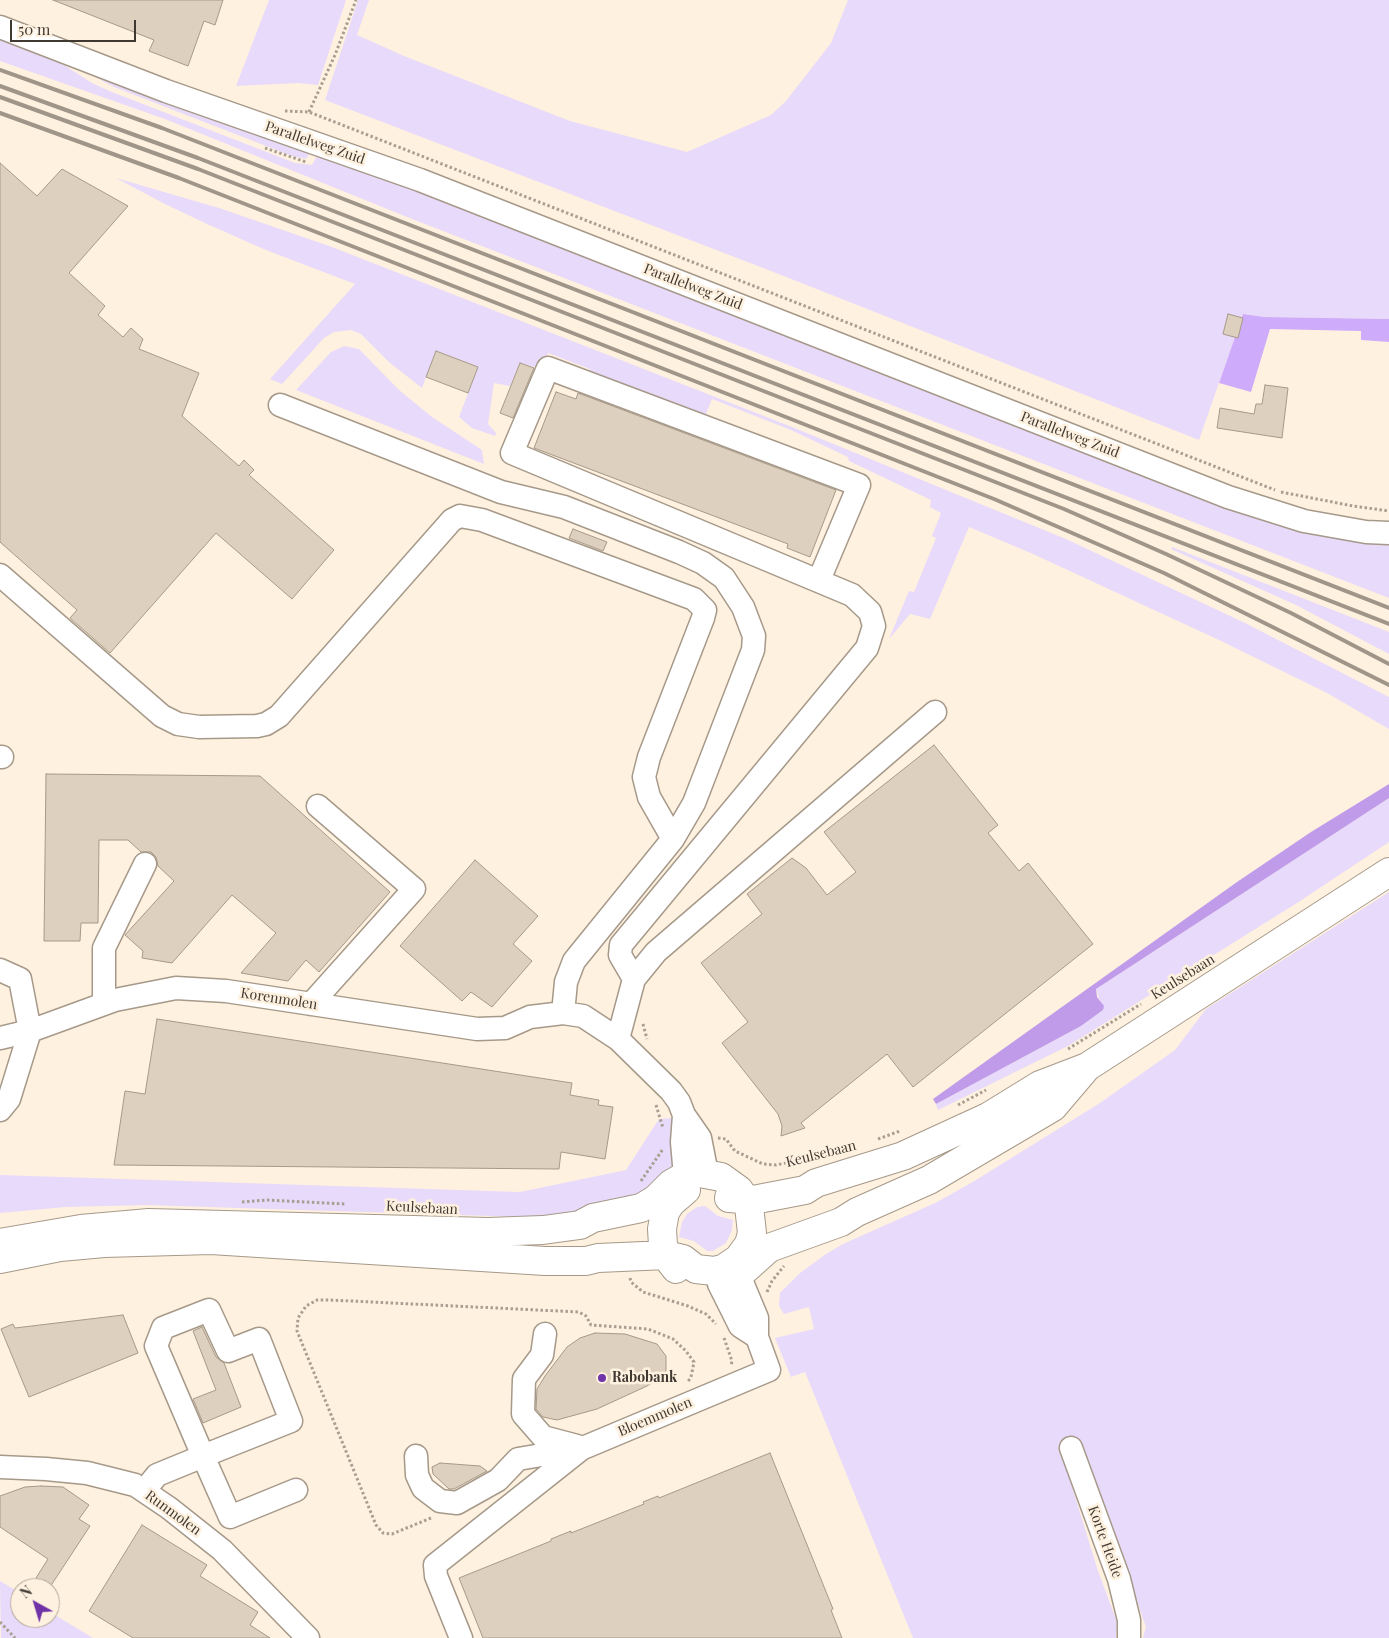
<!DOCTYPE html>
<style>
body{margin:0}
#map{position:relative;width:1389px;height:1638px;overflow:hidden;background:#fff1df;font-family:"Playfair Display",serif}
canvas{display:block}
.north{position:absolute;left:10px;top:1578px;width:50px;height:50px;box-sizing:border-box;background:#fff1df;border:1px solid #b2a79a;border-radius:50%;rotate:321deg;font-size:14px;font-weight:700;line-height:20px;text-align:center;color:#3f3932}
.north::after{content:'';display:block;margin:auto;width:18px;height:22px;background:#7032a7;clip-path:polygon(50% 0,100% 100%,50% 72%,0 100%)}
.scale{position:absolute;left:10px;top:20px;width:126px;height:22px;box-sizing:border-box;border:2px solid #3f3932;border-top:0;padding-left:6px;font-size:15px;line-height:18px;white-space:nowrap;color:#3f3932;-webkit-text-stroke:4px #fff1df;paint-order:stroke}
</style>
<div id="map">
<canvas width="1389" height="1638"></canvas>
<div class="north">N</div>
<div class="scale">50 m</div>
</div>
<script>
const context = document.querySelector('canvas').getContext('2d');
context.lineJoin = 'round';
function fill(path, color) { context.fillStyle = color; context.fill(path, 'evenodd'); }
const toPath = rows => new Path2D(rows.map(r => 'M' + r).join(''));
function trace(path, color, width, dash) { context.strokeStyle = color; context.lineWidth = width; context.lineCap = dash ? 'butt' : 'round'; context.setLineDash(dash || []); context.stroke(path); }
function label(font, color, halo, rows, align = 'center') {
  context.font = font + ' "Playfair Display",serif'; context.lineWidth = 5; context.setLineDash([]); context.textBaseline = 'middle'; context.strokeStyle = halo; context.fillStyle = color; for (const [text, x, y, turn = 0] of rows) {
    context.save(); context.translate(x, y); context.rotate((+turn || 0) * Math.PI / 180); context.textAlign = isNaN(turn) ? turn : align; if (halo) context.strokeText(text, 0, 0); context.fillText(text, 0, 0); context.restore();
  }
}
fill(toPath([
 [269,0,346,0,318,85,298,83,236,86],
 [358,0,369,0,357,35,404,56,570,121,687,152,771,115,786,101,831,43,848,0,1389,0,1389,319,1264,317,1243,314,1199,440,771,271,325,100],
 [0,38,53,58,92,83,112,92,295,163,312,165,317,156,383,176,1238,510,1389,542,1389,598,407,217,165,119,0,61],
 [78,68,310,153,306,159,292,156,114,87],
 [116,178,219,208,332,247,792,427,1066,539,1243,622,1389,697,1389,729,1327,693,1219,640,1033,554,969,527,930,619,910,614,889,639,909,591,914,592,936,538,932,536,941,513,930,507,931,500,849,461,848,457,791,430,712,399,704,419,588,374,590,369,548,353,546,358,541,358,538,368,520,363,510,386,494,383,488,424,496,433,495,436,472,428,459,417,478,367,436,351,422,388,390,363,361,334,351,330,334,332,324,338,282,384,270,379,355,284,266,250,207,224,165,204],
 [344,346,359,349,399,390,432,417,482,450,484,464,296,390,331,352],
 [1172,547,1389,632,1389,654,1296,605,1171,549],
 [1389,798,1389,842,1297,903,1068,1046,938,1110,936,1104,1081,1026,1103,1010,1096,989],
 [1389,892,1389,1638,1143,1638,1146,1627,1081,1440,1060,1448,1098,1571,1117,1622,1116,1638,913,1638,805,1372,791,1377,775,1338,814,1329,809,1307,784,1314,779,1306,780,1293,800,1273,826,1254,843,1244,935,1203,971,1183,1100,1103,1175,1050,1206,1009],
 [673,1118,675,1170,654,1195,552,1218,146,1205,66,1207,0,1213,0,1175,520,1192,626,1170,659,1119],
 [705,1206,718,1216,733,1220,732,1230,726,1243,713,1251,707,1251,694,1241,679,1237,682,1222,687,1214,697,1207],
 [0,1581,20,1593,20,1618,50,1618,50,1612,93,1638,1,1638]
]), '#e8dafb');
fill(toPath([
 [1243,314,1264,317,1389,319,1389,342,1361,340,1361,331,1270,329,1251,392,1219,383]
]), '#cfabfb');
fill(toPath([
 [1389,784,1389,798,1096,989,1097,997,1104,1006,1103,1010,1081,1026,936,1104,933,1099,1237,882,1311,832]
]), '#bf9bea');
const building = toPath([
 [53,0,223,0,215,25,204,21,188,66,149,51,154,40,53,0],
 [0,163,37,196,62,169,128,206,69,273,105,306,98,315,123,337,131,328,143,339,139,349,199,373,182,416,239,466,244,460,254,470,249,475,334,550,292,599,216,533,110,653,70,618,77,610,0,542,0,163],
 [1228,314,1243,318,1238,338,1223,334,1228,314],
 [436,351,478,367,468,393,426,377,436,351],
 [520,363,534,368,513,418,500,413,520,363],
 [1265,385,1288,388,1282,438,1217,428,1220,408,1254,414,1256,404,1262,404,1265,385],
 [556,392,576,399,578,393,836,490,810,557,787,548,788,544,534,448,556,392],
 [573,529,607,542,603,551,569,538,573,529],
 [934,745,998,825,988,833,1019,871,1028,863,1093,944,913,1087,887,1054,801,1123,805,1128,781,1136,782,1126,778,1114,722,1043,748,1022,701,963,762,914,747,894,792,858,806,868,827,895,856,872,824,832,934,745],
 [46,774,260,776,390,892,319,972,306,960,288,981,241,973,276,933,232,895,172,963,142,958,143,951,125,935,174,881,158,866,156,857,151,852,141,852,128,840,99,840,98,923,81,923,80,941,44,941,46,774],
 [475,860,538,916,513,944,532,961,492,1007,471,992,462,1001,400,946,475,860],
 [157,1019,572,1083,570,1095,599,1100,598,1105,613,1107,605,1159,561,1152,559,1169,114,1165,125,1091,145,1094,157,1019],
 [123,1315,138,1353,29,1397,1,1329,13,1324,15,1328,123,1315],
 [202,1327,216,1357,224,1363,241,1407,203,1423,193,1399,216,1390,193,1331,202,1327],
 [595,1333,625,1334,657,1344,666,1356,666,1371,659,1379,647,1386,597,1409,557,1420,543,1417,536,1409,537,1389,545,1376,567,1347,580,1338,595,1333],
 [770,1453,833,1609,831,1610,842,1638,483,1638,459,1578,551,1541,551,1539,571,1531,571,1533,644,1504,643,1502,658,1496,659,1498,770,1453],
 [440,1463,480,1466,487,1471,454,1489,449,1489,433,1474,432,1467,440,1463],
 [41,1486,63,1487,89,1505,79,1519,90,1526,50,1587,36,1578,48,1559,0,1527,0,1496,25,1487,41,1486],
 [142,1525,207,1565,200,1576,258,1612,250,1625,270,1638,133,1638,89,1611,142,1525]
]);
fill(building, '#ded0be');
trace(building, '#a69988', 1);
const minor = toPath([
 [0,27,166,91,420,180,1228,497,1304,521,1366,532,1389,533],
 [280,405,501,492,564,507,679,552,703,563,724,578,743,607,754,636,753,650,694,803,673,839,574,961,566,982,563,1013],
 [0,575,162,716,178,724,199,727,257,726,266,724,279,716,452,520,460,516,482,520,694,599,705,610,703,618,649,757,644,777,649,797,673,839],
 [0,757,2,757],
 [0,970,20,979,30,1031,9,1099,0,1110],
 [634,979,620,955,621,945,867,648,874,626,870,612,852,595,512,453,548,368,859,485,819,580],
 [104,1004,104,948,145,864],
 [311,1004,414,889,318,806],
 [0,1038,30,1031,115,1000,176,988,226,991,477,1029,505,1028,530,1017,563,1013,583,1016,618,1039,671,1091,679,1102,684,1115,700,1138,707,1174],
 [618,1039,634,979,656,952,935,712],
 [684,1115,682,1142,685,1176],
 [719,1284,740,1326,757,1337],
 [545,1334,542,1355,524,1379,523,1414,543,1437,577,1446],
 [1071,1448,1119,1579,1129,1620,1129,1638],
 [416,1456,417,1475,423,1488,440,1501,457,1503,498,1480,518,1459,583,1448,769,1370,757,1337,757,1318,739,1275],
 [0,1467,46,1469,87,1473,135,1485,169,1508,222,1550,308,1638],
 [144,1491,157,1475,196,1459,203,1456,291,1421,259,1339,228,1351,209,1310,163,1328,156,1346,203,1456,230,1517,296,1490],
 [461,1638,436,1576,435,1565,580,1450]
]);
const major = toPath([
 [729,1198,753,1200,805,1190,816,1183,903,1156,988,1117,1040,1085,1087,1067,1389,872],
 [0,1243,81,1229,149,1223,488,1232,543,1230,580,1225,593,1218,641,1208,656,1199,671,1184,685,1176,700,1173,721,1177,739,1190,749,1206,752,1233,749,1244,738,1259,723,1269,714,1271,696,1269,683,1259,667,1255,598,1258,586,1261,545,1261,211,1240,104,1243,60,1247,0,1259],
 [676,1269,669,1260,663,1245,662,1229,665,1212,671,1203,686,1190],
 [740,1274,769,1248,841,1222,857,1212,929,1180,1053,1107,1087,1067]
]);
trace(minor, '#a69989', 25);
trace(major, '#a69989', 30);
trace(toPath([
 [285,111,309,112,327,119,1275,490],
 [309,112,335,55,356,0],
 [265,148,306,162],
 [1281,492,1353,506,1389,511],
 [643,1024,647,1039],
 [1068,1049,1141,1004],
 [656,1105,663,1128],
 [958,1105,986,1090],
 [718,1138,726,1139,735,1151,763,1164,776,1165,829,1154],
 [878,1139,900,1131],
 [641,1181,663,1149],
 [242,1202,267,1200,345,1204],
 [630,1278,631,1282,643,1292,688,1306,706,1314,716,1324],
 [767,1292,772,1281,784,1266],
 [724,1338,732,1361,731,1366],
 [431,1518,392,1534,383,1533,376,1525,297,1331,298,1318,306,1306,317,1300,330,1300,579,1312,586,1316,591,1325,648,1329,673,1339,686,1351,694,1362,691,1377,687,1383],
 [0,1622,15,1638]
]), '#a89e91', 3, [2.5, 2.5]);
trace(minor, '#fff', 22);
trace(major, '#fff', 28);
trace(toPath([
 [0,70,162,128,1389,608],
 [0,86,198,158,1389,624],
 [0,97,198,169,1064,509,1166,554,1291,613,1389,664],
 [0,113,179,178,994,499,1164,573,1389,685]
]), '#9f9589', 4);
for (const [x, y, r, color] of [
 [602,1378,5,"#7032a7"]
]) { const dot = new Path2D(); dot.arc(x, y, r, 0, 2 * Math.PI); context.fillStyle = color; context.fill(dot); trace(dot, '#fff1df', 2); }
label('14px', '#3f3932', '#fff1df', [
 ["Parallelweg Zuid",315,143,19],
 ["Parallelweg Zuid",693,287,21],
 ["Parallelweg Zuid",1070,435,21],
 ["Keulsebaan",1183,977,-32],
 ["Korenmolen",279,999,9],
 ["Keulsebaan",821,1154,-14],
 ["Keulsebaan",422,1208,3],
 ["Bloemmolen",655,1417,-23],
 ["Runmolen",173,1513,36],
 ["Korte Heide",1105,1542,70]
]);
label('bold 14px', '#3f3932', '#fff1df', [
 ["Rabobank",612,1378]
], 'left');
</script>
